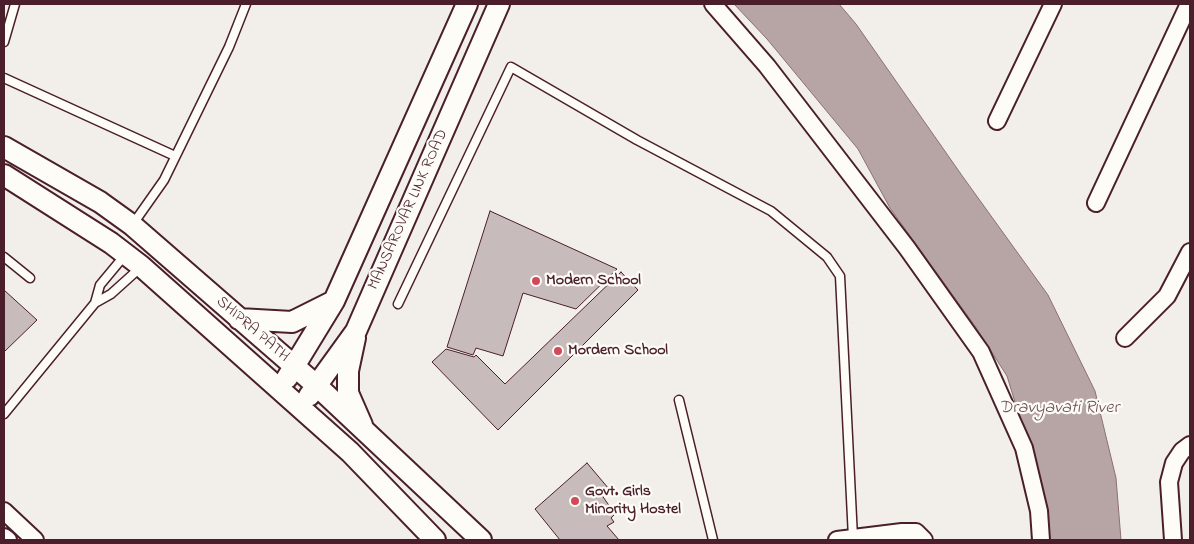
<!DOCTYPE html>
<style>
body{margin:0}
#map{position:relative;width:1194px;height:544px;overflow:hidden;background:#f2efeb;font-family:"Indie Flower",sans-serif}
canvas{display:block}
.frame{position:absolute;inset:0;border:5px solid #4a1f2b;pointer-events:none}
</style>
<div id="map">
<canvas width="1194" height="544"></canvas>
<div class="frame"></div>
</div>
<script>
const context = document.querySelector('canvas').getContext('2d');
context.lineJoin = 'round';
function fill(path, color) { context.fillStyle = color; context.fill(path, 'evenodd'); }
const toPath = rows => new Path2D(rows.map(r => 'M' + r).join(''));
function trace(path, color, width, dash) { context.strokeStyle = color; context.lineWidth = width; context.lineCap = dash ? 'butt' : 'round'; context.setLineDash(dash || []); context.stroke(path); }
function label(font, color, halo, rows, align = 'center') {
  context.font = font + ' "Indie Flower",sans-serif'; context.lineWidth = 4.5; context.setLineDash([]); context.textBaseline = 'middle'; context.strokeStyle = halo; context.fillStyle = color; for (const [text, x, y, turn = 0] of rows) {
    context.save(); context.translate(x, y); context.rotate((+turn || 0) * Math.PI / 180); context.textAlign = isNaN(turn) ? turn : align; if (halo) context.strokeText(text, 0, 0); context.fillText(text, 0, 0); context.restore();
  }
}
const water = toPath([
 [734,4,839,4,856,24,963,177,1048,295,1095,391,1116,478,1121,540,1043,540,1038,477,1007,376,975,326,890,208,858,149,767,39,734,4]
]);
fill(water, '#b7a5a6');
trace(water, '#8b6f75', 1);
const building = toPath([
 [490,211,617,269,576,309,523,293,503,356,476,348,473,355,447,347,490,211],
 [621,272,638,290,498,430,432,362,446,349,474,357,476,355,505,384,621,272],
 [4,290,37,320,4,352,4,290],
 [587,463,609,489,601,494,615,514,611,518,614,522,607,526,619,540,560,540,535,509,587,463]
]);
fill(building, '#c8bbbb');
trace(building, '#4a1f2b', 1);
const service = toPath([
 [4,42,15,4],
 [4,78,175,156],
 [133,224,164,180,229,47,246,4],
 [4,257,30,278],
 [95,303,100,285,125,255],
 [398,304,511,67,637,140,771,211,827,257,840,276,853,538],
 [679,400,713,540],
 [4,414,95,303,111,294,141,267]
]);
const minor = toPath([
 [713,4,767,66,907,248,981,352,1024,448,1039,511,1041,540],
 [997,121,1053,4],
 [1096,203,1189,4],
 [1125,338,1167,296,1190,252],
 [4,511,35,540],
 [4,537,8,540],
 [837,540,902,532,916,532,924,540],
 [1173,540,1169,482,1174,463,1182,451,1190,445]
]);
const tertiary = toPath([
 [4,147,100,202,132,225,316,385,481,540],
 [4,175,111,243,141,266,350,452,435,540],
 [239,319,292,322,334,301],
 [355,338,348,371,348,393,362,425],
 [287,378,334,301,467,4],
 [309,396,356,331,499,4]
]);
trace(service, '#4a1f2b', 11);
trace(minor, '#4a1f2b', 20);
trace(tertiary, '#4a1f2b', 24);
trace(service, '#fdfcf7', 8);
trace(minor, '#fdfcf7', 16);
trace(tertiary, '#fdfcf7', 20);
for (const [x, y, r, color] of [
 [536,281,5,"#d1495b"],
 [558,351,5,"#d1495b"],
 [575,501,5,"#d1495b"]
]) { const dot = new Path2D(); dot.arc(x, y, r, 0, 2 * Math.PI); context.fillStyle = color; context.fill(dot); trace(dot, '#fdfcf7', 2); }
label('16px', '#4a1f2b', '#fdfcf7', [
 ["MANSAROVAR LINK ROAD",409,210,-66],
 ["SHIPRA PATH",252,330,41]
]);
label('bold 16px', '#4a1f2b', '#fdfcf7', [
 ["Modern School",546,281],
 ["Mordern School",568,351],
 ["Govt. Girls",585,492],
 ["Minority Hostel",585,510]
], 'left');
label('italic 18px', '#704e56', '#fdfcf7', [
 ["Dravyavati River",1059,409]
]);
</script>
